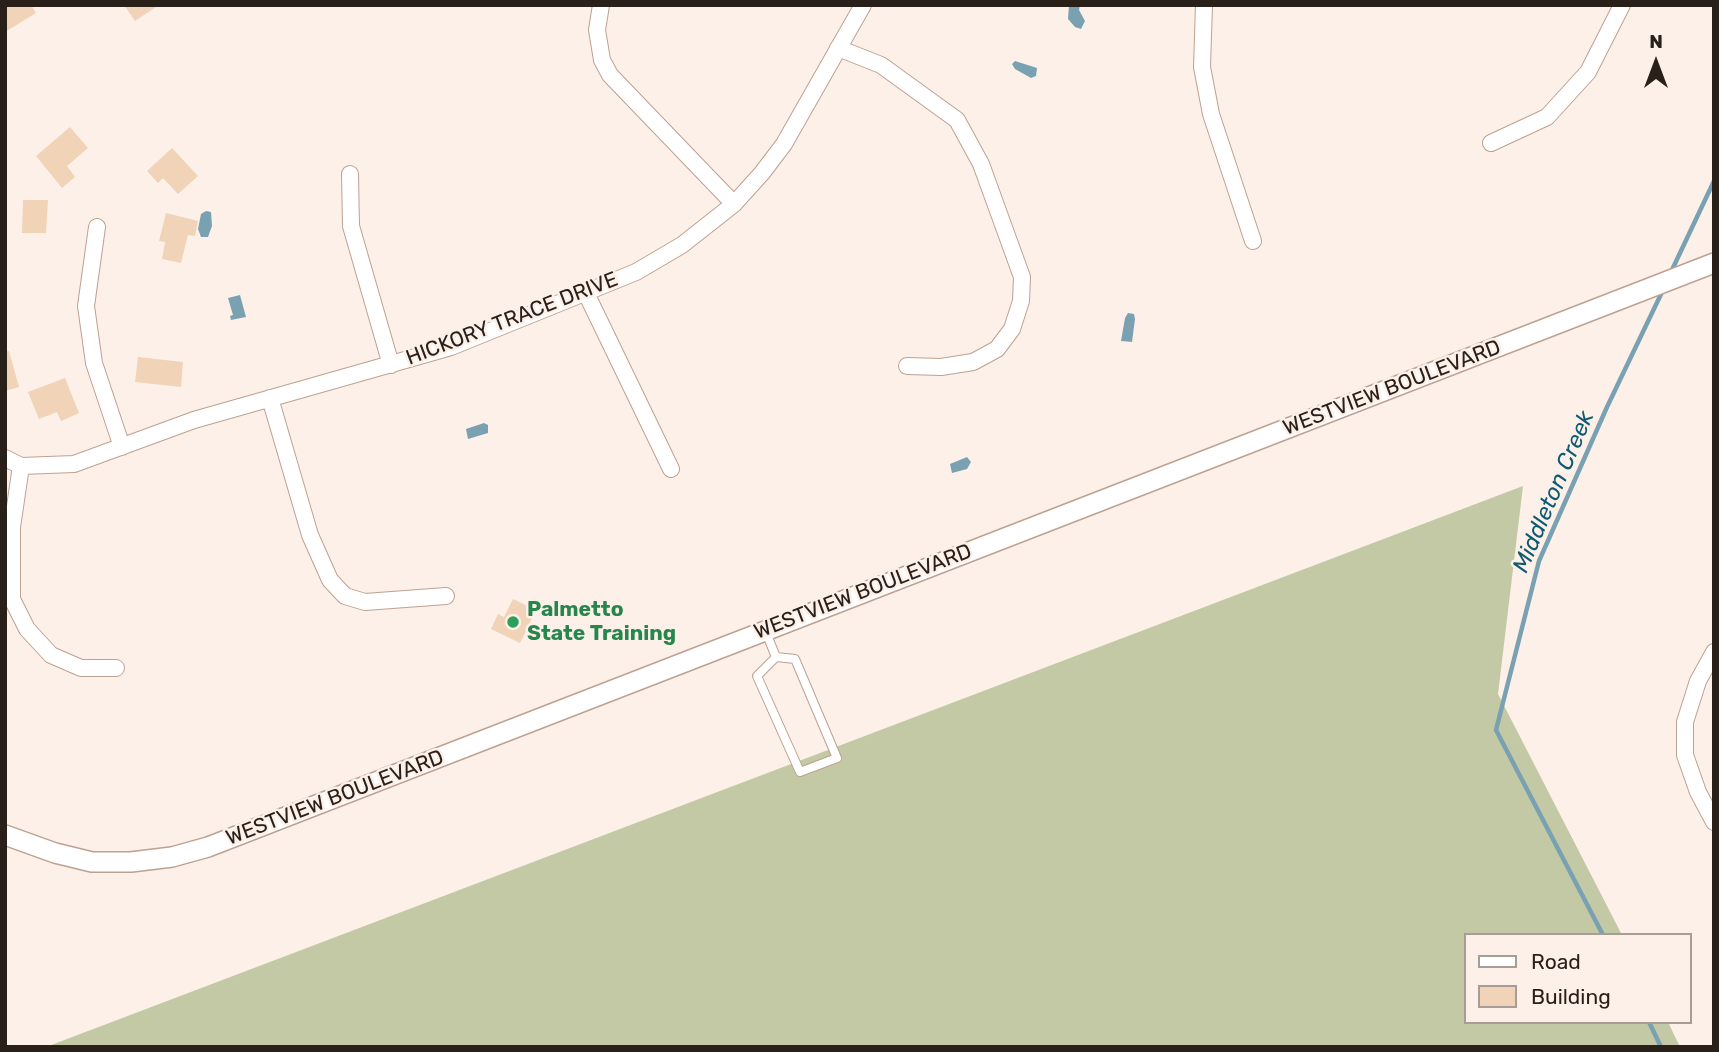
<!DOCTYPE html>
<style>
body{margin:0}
#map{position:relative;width:1719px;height:1052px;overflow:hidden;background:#fcf0e9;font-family:Rubik,sans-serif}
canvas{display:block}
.frame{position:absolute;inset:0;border:7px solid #2a201a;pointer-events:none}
.legend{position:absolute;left:1464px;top:933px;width:228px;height:91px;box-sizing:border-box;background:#fcf0e9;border:2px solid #a89d96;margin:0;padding:9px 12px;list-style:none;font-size:21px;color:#2a201a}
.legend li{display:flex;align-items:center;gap:14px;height:35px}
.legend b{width:35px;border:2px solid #a89d96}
.north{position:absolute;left:1621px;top:28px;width:70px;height:70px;-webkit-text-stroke:5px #fcf0e9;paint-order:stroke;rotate:0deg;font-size:19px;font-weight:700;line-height:28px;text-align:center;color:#2a201a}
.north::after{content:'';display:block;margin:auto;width:24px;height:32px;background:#2a201a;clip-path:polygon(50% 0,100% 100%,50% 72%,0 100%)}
</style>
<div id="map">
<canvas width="1719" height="1052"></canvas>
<div class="frame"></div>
<ul class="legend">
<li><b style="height:9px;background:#fff"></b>Road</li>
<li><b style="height:19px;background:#f1d3b8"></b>Building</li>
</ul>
<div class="north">N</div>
</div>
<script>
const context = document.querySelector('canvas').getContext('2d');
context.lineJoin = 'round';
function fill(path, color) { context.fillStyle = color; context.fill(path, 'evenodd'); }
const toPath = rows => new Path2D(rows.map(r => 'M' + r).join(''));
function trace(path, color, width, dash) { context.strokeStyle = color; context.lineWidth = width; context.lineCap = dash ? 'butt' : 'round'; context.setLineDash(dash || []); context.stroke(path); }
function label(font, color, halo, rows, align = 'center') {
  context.font = font + ' Rubik,sans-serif'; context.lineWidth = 5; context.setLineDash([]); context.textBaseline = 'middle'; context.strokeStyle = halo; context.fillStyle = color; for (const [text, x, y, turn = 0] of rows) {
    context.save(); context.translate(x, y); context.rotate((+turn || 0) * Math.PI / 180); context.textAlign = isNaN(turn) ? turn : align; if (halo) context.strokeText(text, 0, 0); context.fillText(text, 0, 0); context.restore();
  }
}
fill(toPath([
 [1523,486,1498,694,1622,935,1465,935,1465,1022,1668,1022,1680,1047,46,1047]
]), '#c3c9a4');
fill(toPath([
 [1069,5,1080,5,1079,10,1085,21,1081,29,1075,27,1068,19],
 [1015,61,1037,68,1036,76,1031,78,1015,69,1012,64],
 [206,211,211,212,212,226,208,237,201,237,198,229,201,214],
 [240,295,246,317,231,320,230,316,233,315,228,298],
 [1128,313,1134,314,1135,319,1132,342,1121,341,1125,318],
 [484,423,488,425,488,433,468,439,466,429],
 [967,457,971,462,967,469,952,473,950,464]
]), '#7aa1b2');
trace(toPath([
 [1671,272,1714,181],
 [1603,935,1496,730,1539,561,1607,407,1663,290],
 [1649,1022,1661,1047]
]), '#7aa1b2', 4.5);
fill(toPath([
 [5,5,31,5,36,13,5,32],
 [124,5,159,5,135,21],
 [70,127,88,148,67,166,75,177,62,188,36,156],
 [172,148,198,176,178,194,163,178,158,183,147,171],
 [23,200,48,200,46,233,22,233],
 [166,213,198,221,195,236,188,235,181,263,162,259,165,242,159,241],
 [9,351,19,387,5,391,5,352],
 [138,357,183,362,181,387,135,382],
 [65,378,79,413,61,421,57,412,39,419,28,392],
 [513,599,536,610,520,643,491,629,498,614,504,617]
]), '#f1d3b8');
const service = toPath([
 [765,630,776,657,795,659,837,758,800,772,757,676,776,657]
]);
const minor = toPath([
 [601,5,597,30,602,60,610,75,734,204],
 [1204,5,1202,67,1211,114,1253,241],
 [838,48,881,65,957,120,981,164,1022,277,1021,301,1012,329,997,349,973,362,941,367,907,366],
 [1491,143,1547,117,1588,72,1622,5],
 [350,174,351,226,391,365],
 [97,227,86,306,94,363,122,447],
 [586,293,671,469],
 [270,398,310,535,330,580,345,596,365,602,446,596],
 [5,458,21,466,74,464,194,420,451,347,636,272,682,245,734,204,762,173,784,144,863,5],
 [21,466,12,527,12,599,27,629,51,655,81,668,116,668],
 [1714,652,1698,681,1685,722,1685,755,1698,792,1714,822]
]);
const tertiary = toPath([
 [5,835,55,853,92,862,131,862,172,857,208,847,1714,263]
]);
trace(service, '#bda192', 10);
trace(minor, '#bda192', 18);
trace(tertiary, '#bda192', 22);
trace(service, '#fff', 8);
trace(minor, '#fff', 16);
trace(tertiary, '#fff', 19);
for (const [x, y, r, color] of [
 [513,622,7,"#2e9e5b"]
]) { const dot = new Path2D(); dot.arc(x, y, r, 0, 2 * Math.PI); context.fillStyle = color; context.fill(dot); trace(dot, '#fcf0e9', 2.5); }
label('21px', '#2a201a', '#fcf0e9', [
 ["HICKORY TRACE DRIVE",512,319,-21],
 ["WESTVIEW BOULEVARD",1392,388,-21],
 ["WESTVIEW BOULEVARD",863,592,-21],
 ["WESTVIEW BOULEVARD",335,798,-21]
]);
label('bold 21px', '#27864d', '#fcf0e9', [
 ["Palmetto",527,610],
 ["State Training",527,634]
], 'left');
label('italic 23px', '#0e5a73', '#fcf0e9', [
 ["Middleton Creek",1554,492,-67]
]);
</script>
